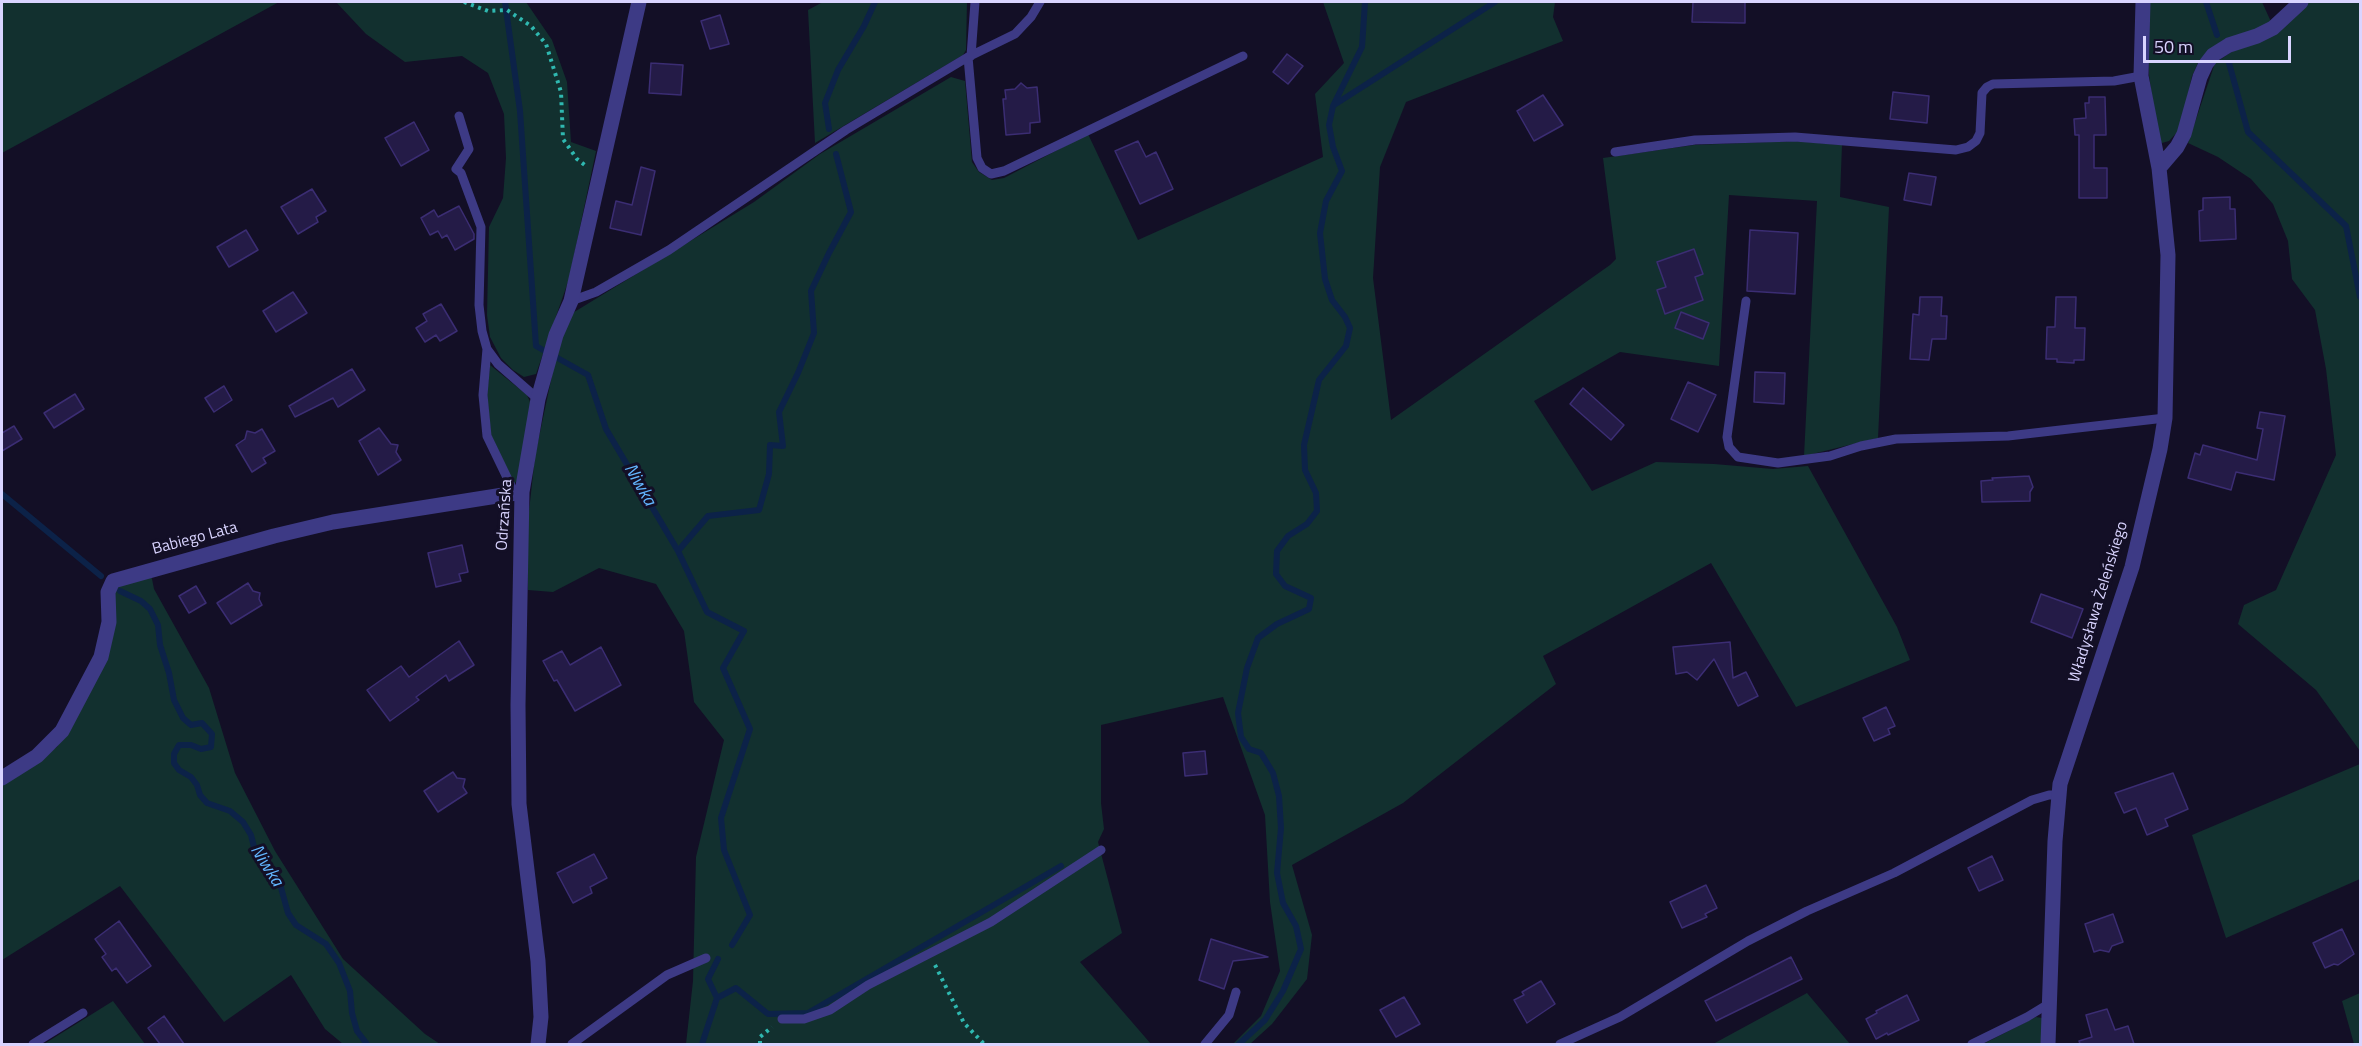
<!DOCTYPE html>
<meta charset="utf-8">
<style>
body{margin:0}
#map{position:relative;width:2362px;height:1046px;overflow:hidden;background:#130f26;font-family:"Titillium Web",sans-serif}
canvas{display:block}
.frame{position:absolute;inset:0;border:3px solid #d9d4ff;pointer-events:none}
.scale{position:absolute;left:2143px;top:36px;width:148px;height:27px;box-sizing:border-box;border:3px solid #d9d4ff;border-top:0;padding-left:8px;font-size:18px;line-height:21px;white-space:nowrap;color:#d9d4ff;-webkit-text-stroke:4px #130f26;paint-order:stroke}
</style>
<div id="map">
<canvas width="2362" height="1046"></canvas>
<div class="frame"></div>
<div class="scale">50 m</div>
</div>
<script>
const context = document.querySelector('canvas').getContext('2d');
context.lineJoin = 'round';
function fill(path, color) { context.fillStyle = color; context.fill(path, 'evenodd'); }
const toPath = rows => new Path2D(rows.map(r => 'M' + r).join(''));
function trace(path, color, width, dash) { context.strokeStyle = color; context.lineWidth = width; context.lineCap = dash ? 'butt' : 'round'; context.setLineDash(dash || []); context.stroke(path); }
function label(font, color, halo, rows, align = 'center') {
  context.font = font + ' "Titillium Web",sans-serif'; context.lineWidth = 6; context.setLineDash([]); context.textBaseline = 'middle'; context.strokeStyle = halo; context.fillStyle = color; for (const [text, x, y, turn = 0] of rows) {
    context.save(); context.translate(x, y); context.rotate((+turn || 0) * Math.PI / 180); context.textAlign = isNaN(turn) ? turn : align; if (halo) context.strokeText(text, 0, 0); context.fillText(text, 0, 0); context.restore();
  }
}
fill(toPath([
 [2,2,279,2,2,153],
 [336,2,526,2,552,40,567,82,571,142,596,151,569,279,536,374,524,377,513,370,501,358,490,337,487,315,489,227,503,198,506,158,504,114,488,73,462,56,405,62,366,34],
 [823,2,967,2,966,50,963,55,815,143,808,10],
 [1323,2,1555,2,1553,17,1563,41,1406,102,1380,167,1373,278,1391,420,1610,265,1616,259,1603,158,1694,145,1795,141,1842,145,1840,197,1889,207,1878,438,1804,456,1817,201,1729,195,1719,366,1620,352,1534,401,1592,491,1656,462,1714,464,1773,469,1808,466,1897,627,1910,660,1796,707,1711,563,1543,656,1556,684,1403,803,1292,865,1312,935,1307,979,1272,1024,1250,1044,1233,1044,1261,1016,1280,971,1270,902,1265,815,1223,697,1101,725,1101,803,1104,829,1098,842,1122,933,1080,962,1151,1044,686,1044,693,981,696,857,724,740,694,702,684,631,656,584,599,568,553,592,528,590,527,530,535,456,557,352,571,314,754,202,820,154,951,77,965,81,972,162,979,172,992,180,1004,178,1088,134,1138,240,1323,157,1315,94,1344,63],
 [2148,2,2262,2,2272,24,2209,50,2199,61,2192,76,2180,129,2169,141,2162,143,2158,139,2149,75],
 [2307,2,2360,2,2360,751,2316,690,2238,624,2244,605,2276,590,2336,455,2326,369,2315,310,2292,279,2288,241,2273,204,2251,179,2218,157,2188,143,2215,63],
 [490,365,527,395,531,404,521,476,514,484,491,435,487,395],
 [151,574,154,589,209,688,235,773,275,851,343,959,425,1034,440,1044,343,1044,325,1029,291,975,224,1022,120,886,2,960,2,784,57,747,87,692,114,593,120,585],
 [2360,764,2360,879,2226,938,2192,835],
 [1807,993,1850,1044,1713,1044],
 [2360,993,2360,1044,2354,1044,2342,1001],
 [113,1001,145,1044,44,1044],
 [2036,1017,2042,1018,2042,1044,1983,1044]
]), '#12302f');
trace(toPath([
 [505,2,520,111,536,346,588,375,606,429,678,551,707,612,744,631,723,668,750,729,721,818,724,850,750,915,732,945],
 [2206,2,2217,35],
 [2229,63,2248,132,2346,226,2360,297],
 [1334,105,1495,2],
 [829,129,825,103,838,70,864,26,875,2],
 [2,494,101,576],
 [678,551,708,516,759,510,769,474,770,445,783,446,779,412,798,373,814,333,811,291,829,253,851,212,836,154],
 [120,591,141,601,150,609,158,625,160,645,169,673,174,700,183,718,191,725,202,723,212,734,211,747,201,749,191,745,179,745,174,754,174,763,179,770,191,777,197,785,200,795,207,803,230,811,243,822,251,835,255,851,280,884,288,913,296,925,326,944,339,963,350,991,352,1013,357,1031,367,1044],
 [717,998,736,988,768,1014,808,1013,1061,866],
 [702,1044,717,998,708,979,718,959],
 [1239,1044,1265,1020,1283,991,1301,949,1296,926,1283,903,1277,873,1281,828,1279,796,1273,773,1261,753,1249,749,1241,737,1238,713,1247,668,1258,638,1277,624,1309,609,1311,598,1285,586,1276,574,1277,551,1288,536,1307,524,1317,511,1316,493,1305,470,1304,445,1319,380,1346,346,1350,328,1345,317,1332,300,1325,279,1320,233,1326,201,1342,171,1333,147,1329,125,1333,106,1362,47,1365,2]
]), '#0c2248', 6);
const building = toPath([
 [1693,2,1745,2,1745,23,1692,22,1693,2],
 [720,15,729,44,710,49,701,21,720,15],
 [1287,54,1303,66,1288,84,1273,72,1287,54],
 [651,63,683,65,681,95,649,93,651,63],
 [1021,83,1027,88,1037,87,1040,122,1030,123,1030,133,1006,135,1003,99,1006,99,1005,90,1015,89,1021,83],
 [1893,92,1929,96,1927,123,1890,119,1893,92],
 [1543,95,1563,125,1534,141,1517,111,1543,95],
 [2089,97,2105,97,2106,135,2094,135,2094,168,2107,168,2107,198,2079,198,2079,135,2075,135,2074,119,2086,118,2085,103,2089,103,2089,97],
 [414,122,429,150,401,166,385,138,414,122],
 [1138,141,1146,157,1156,152,1173,189,1140,204,1115,151,1138,141],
 [641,167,655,171,641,235,610,228,616,201,632,205,641,167],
 [1909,173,1936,177,1931,205,1904,200,1909,173],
 [312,189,326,211,316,217,318,222,298,234,281,207,312,189],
 [2230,197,2230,209,2235,209,2236,239,2200,241,2199,211,2203,210,2203,198,2230,197],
 [459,206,474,234,474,239,455,250,447,235,442,238,438,231,430,235,421,218,434,210,438,217,459,206],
 [246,230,258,250,229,267,217,247,246,230],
 [1750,230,1798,233,1795,294,1747,291,1750,230],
 [1694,249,1703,274,1695,277,1703,300,1665,314,1657,290,1666,287,1657,262,1694,249],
 [293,292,307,313,276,332,263,311,293,292],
 [1920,297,1942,297,1941,316,1947,316,1946,339,1932,339,1929,360,1910,359,1913,314,1919,315,1920,297],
 [2056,297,2076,297,2075,328,2085,328,2084,360,2074,360,2074,363,2057,362,2057,359,2046,359,2047,327,2055,327,2056,297],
 [441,304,457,331,440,341,436,335,425,342,416,328,427,321,423,314,441,304],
 [1681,312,1709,323,1703,339,1675,328,1681,312],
 [352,369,365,390,338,407,333,398,295,417,289,406,352,369],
 [1755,372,1785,373,1784,404,1754,402,1755,372],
 [1688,382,1716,395,1698,432,1671,419,1688,382],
 [224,386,232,400,214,412,205,398,224,386],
 [1583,388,1624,425,1611,440,1570,404,1583,388],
 [75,394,84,409,54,428,44,413,75,394],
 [2260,412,2285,416,2274,480,2236,472,2231,490,2188,478,2195,453,2200,455,2203,445,2257,460,2263,429,2257,428,2260,412],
 [14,426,22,439,2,451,2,433,14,426],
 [379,428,391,444,398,445,396,452,401,460,378,475,359,441,379,428],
 [262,429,275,451,263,458,266,463,252,472,236,445,245,439,247,431,255,433,262,429],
 [2029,476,2033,487,2030,492,2030,501,1982,502,1981,481,1993,480,1992,478,2029,476],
 [462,545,468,572,459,574,461,581,436,587,428,553,462,545],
 [248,583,253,591,260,593,259,599,262,605,231,624,217,603,248,583],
 [196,586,206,603,189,613,179,596,196,586],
 [2041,594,2083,609,2072,638,2031,622,2041,594],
 [459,641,474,665,449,681,446,675,416,697,419,700,390,721,367,690,401,666,409,677,459,641],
 [1730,642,1733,678,1746,672,1758,696,1738,706,1714,659,1697,680,1687,672,1676,674,1673,647,1730,642],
 [601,647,621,685,575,711,557,680,554,681,543,661,562,651,570,665,601,647],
 [1886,707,1895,726,1888,729,1890,734,1874,741,1863,718,1886,707],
 [1205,751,1207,774,1185,776,1183,753,1205,751],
 [453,772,457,778,465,779,463,787,467,793,438,812,424,791,453,772],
 [2173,773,2188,809,2165,819,2168,826,2147,835,2136,808,2124,813,2115,793,2173,773],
 [594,854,607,878,590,887,592,893,573,903,557,873,594,854],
 [1992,856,2003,880,1979,891,1968,868,1992,856],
 [1706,885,1717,908,1705,914,1707,917,1682,928,1670,902,1706,885],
 [2113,914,2123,942,2112,946,2109,952,2100,950,2094,952,2085,924,2113,914],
 [119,921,151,966,127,983,116,968,112,971,102,957,106,954,95,939,119,921],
 [2342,929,2354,954,2338,965,2334,964,2325,968,2313,943,2342,929],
 [1211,939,1268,957,1233,961,1224,989,1199,980,1211,939],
 [1791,957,1802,979,1716,1021,1705,1001,1791,957],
 [1541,981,1555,1004,1527,1023,1514,1000,1524,995,1522,992,1541,981],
 [1907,995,1919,1020,1888,1035,1887,1033,1876,1039,1866,1019,1877,1013,1876,1011,1907,995],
 [1404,997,1420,1024,1396,1037,1380,1010,1404,997],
 [2107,1009,2115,1030,2128,1026,2134,1044,2080,1044,2079,1041,2092,1037,2086,1015,2107,1009],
 [164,1016,184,1044,160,1044,148,1028,164,1016]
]);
fill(building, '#241b47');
trace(building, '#3b2d73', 1.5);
trace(toPath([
 [464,2,488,11,507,10,531,26,546,44,561,92,563,139,577,159,586,166],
 [935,965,964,1023,984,1044],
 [760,1044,760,1037,772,1027]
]), '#2fb8b0', 4, [3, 4.5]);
trace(toPath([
 [971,56,975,2],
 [968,57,977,158,982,168,991,174,1004,171,1243,56],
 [459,116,469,149,456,169,461,173,481,227,479,305,482,331,487,349,483,395,487,436,514,492],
 [1615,152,1695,140,1795,137,1956,150,1968,147,1976,141,1980,133,1982,93,1987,87,1993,84,2114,81,2141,76],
 [571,301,596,292,669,250,846,130,968,57,1015,34,1031,17,1040,2],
 [1746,301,1727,437,1729,447,1738,457,1778,463,1830,456,1861,446,1896,439,2008,436,2165,418],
 [487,349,498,364,538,399],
 [782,1019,804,1019,830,1010,868,985,991,922,1101,850],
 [33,1044,83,1013],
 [572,1044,667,975,706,958],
 [1205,1044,1229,1015,1236,992],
 [1560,1044,1620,1017,1748,941,1807,911,1894,873,2032,800,2049,795,2059,795],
 [1972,1044,2027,1017,2050,1003]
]), '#3d3a85', 9);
trace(toPath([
 [2159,168,2177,147,2184,134,2200,77,2206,64,2213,55,2229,45,2257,36,2273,28,2301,2],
 [2,778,37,756,62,731,101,657,109,622,108,592,113,581,274,536,333,522,522,492],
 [538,1044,541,1017,538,961,519,804,518,705,522,492,538,399,556,335,571,301,639,2],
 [2048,1044,2055,841,2060,784,2132,567,2160,449,2165,418,2168,255,2159,168,2141,76,2143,2]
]), '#3d3a85', 15);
label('16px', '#d9d4ff', '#130f26', [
 ["Odrzańska",505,515,-86],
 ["Babiego Lata",195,539,-15],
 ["Władysława Żeleńskiego",2099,602,-73]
]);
label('italic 18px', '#62b6ff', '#130f26', [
 ["Niwka",639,485,60],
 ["Niwka",266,866,58]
]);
</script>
